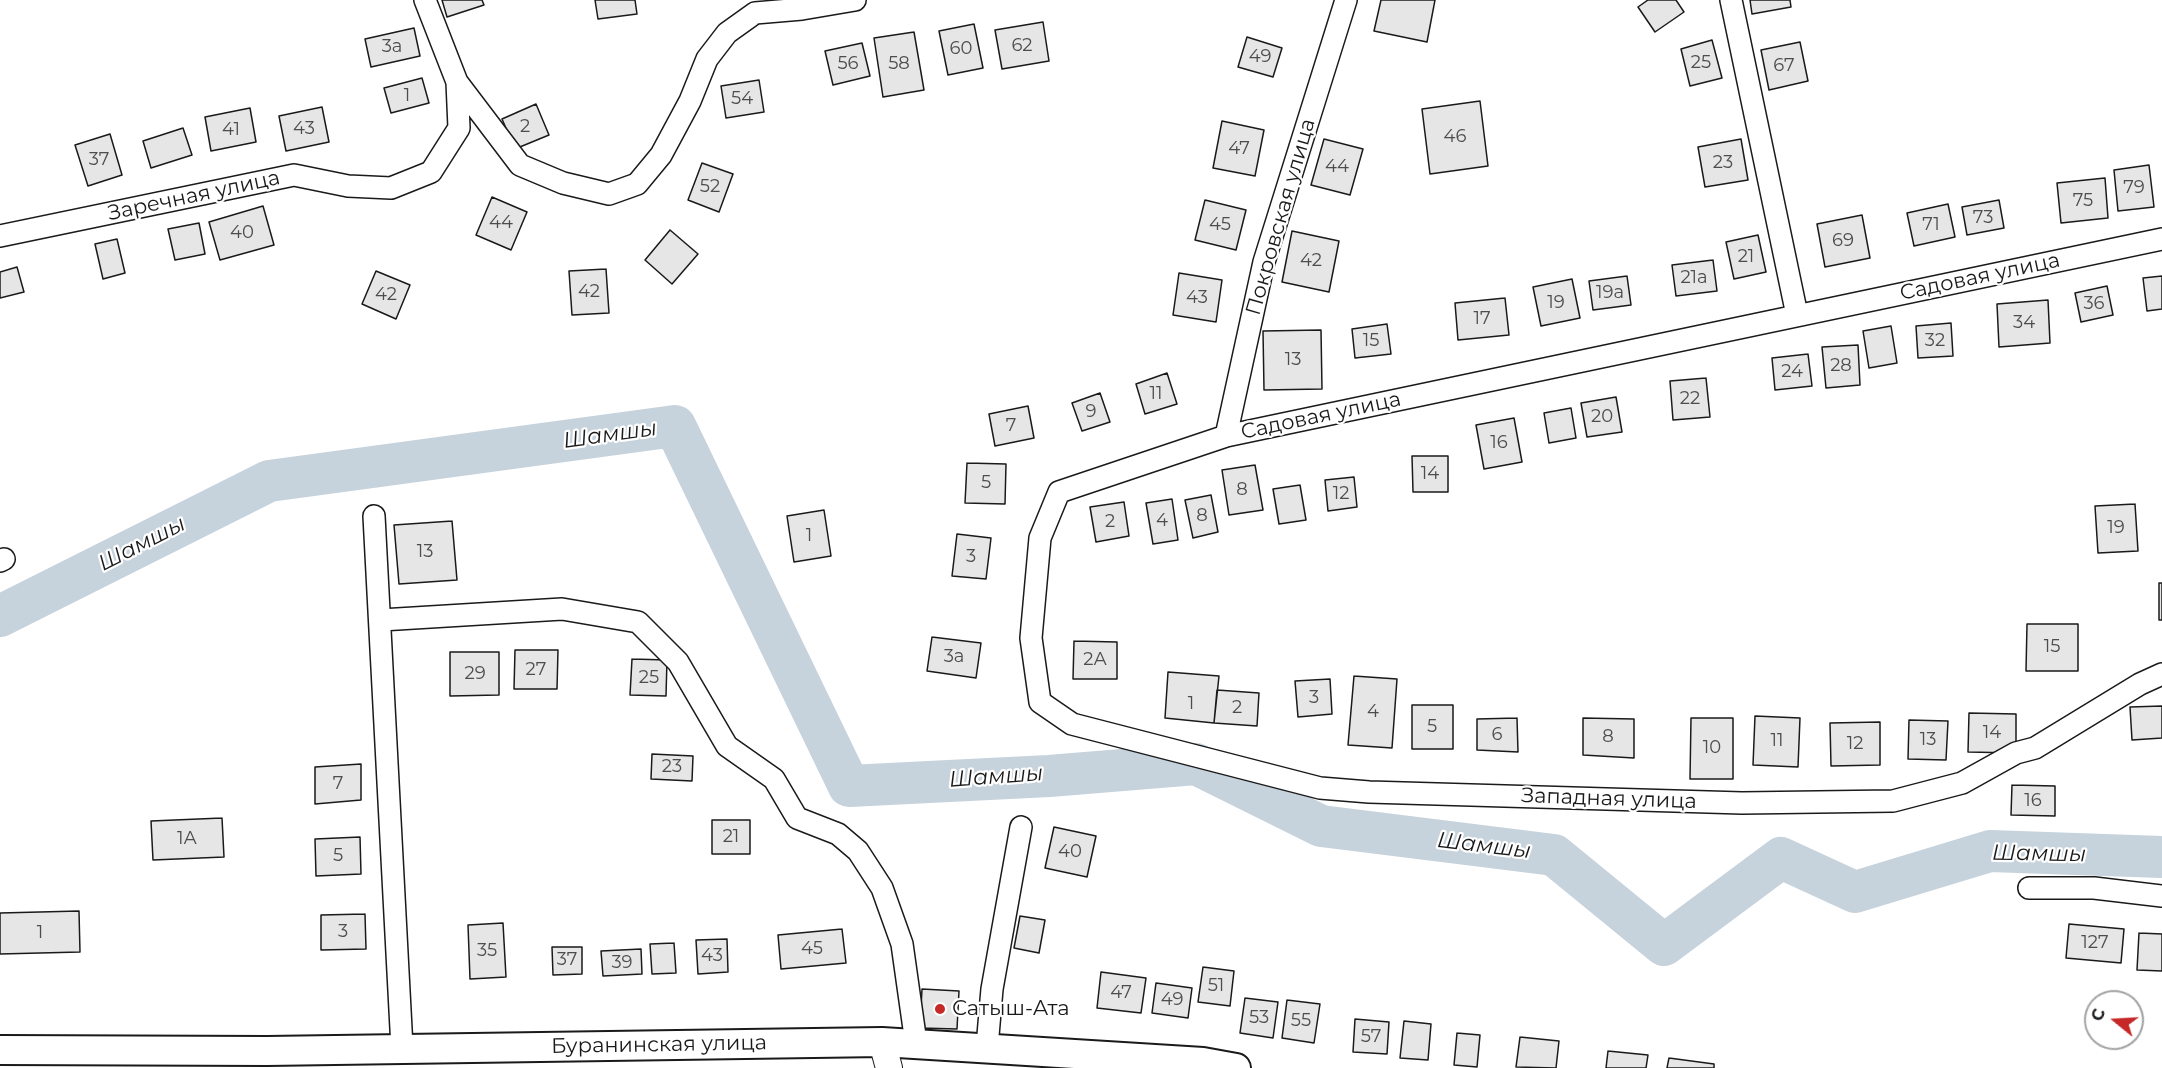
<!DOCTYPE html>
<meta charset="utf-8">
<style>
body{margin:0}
#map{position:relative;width:2162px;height:1068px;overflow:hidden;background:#fff;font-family:Montserrat,sans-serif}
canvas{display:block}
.north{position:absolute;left:2084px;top:990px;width:60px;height:60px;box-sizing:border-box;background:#fff;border:2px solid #a3a3a3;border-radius:50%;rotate:288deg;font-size:16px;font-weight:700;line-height:24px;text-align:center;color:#1a1a1a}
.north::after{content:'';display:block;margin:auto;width:21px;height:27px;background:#c62828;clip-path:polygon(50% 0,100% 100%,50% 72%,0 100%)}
</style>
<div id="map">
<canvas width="2162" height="1068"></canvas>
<div class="north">С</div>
</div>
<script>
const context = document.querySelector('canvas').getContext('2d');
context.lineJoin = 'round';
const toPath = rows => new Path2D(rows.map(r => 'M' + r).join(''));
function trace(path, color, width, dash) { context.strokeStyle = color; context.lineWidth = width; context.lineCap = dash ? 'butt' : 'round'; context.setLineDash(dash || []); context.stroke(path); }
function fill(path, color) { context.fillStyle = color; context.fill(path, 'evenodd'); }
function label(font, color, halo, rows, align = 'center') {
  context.font = font + ' Montserrat,sans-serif'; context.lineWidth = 4.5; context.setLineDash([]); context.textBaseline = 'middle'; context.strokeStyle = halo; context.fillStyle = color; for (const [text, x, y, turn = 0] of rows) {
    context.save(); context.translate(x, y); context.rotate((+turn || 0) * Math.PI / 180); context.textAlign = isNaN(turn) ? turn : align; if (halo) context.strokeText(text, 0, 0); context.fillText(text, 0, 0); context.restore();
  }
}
trace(toPath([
 [0,616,269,481,675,426,849,786,1049,776,1196,764,1321,826,1554,855,1664,945,1781,858,1855,892,1990,851,2162,857]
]), '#c6d2dc', 42);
const building = toPath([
 [442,0,482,0,484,5,447,17,442,0],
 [595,0,635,0,637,14,598,19,595,0],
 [1381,0,1435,0,1427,42,1374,31,1381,0],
 [1648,0,1676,0,1684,12,1655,32,1638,7,1648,0],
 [1750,0,1790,0,1791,7,1752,14,1750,0],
 [1043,22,1049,61,1002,69,995,30,1043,22],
 [974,24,983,68,948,75,939,31,974,24],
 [414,28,420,56,371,67,365,39,414,28],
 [914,32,924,90,883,97,874,38,914,32],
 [1247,37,1282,48,1273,77,1238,67,1247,37],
 [1712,40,1722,78,1690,86,1681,49,1712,40],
 [1800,42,1808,81,1769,90,1761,50,1800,42],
 [862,43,870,76,833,85,825,51,862,43],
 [422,78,429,103,391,113,384,88,422,78],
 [759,80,764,112,726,118,721,86,759,80],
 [1480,101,1488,166,1430,174,1422,109,1480,101],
 [536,104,549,135,515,149,502,119,536,104],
 [322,107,329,142,286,151,279,116,322,107],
 [250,108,256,142,211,151,205,117,250,108],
 [1222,121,1264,130,1255,176,1213,168,1222,121],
 [183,128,192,155,151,168,143,141,183,128],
 [110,134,122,175,88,186,75,145,110,134],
 [1324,139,1363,149,1350,195,1311,185,1324,139],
 [1741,139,1748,180,1705,187,1698,147,1741,139],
 [702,163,733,174,719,212,688,200,702,163],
 [2149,165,2154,207,2118,211,2114,170,2149,165],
 [2105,178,2108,218,2061,223,2057,183,2105,178],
 [492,197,527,212,511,250,476,235,492,197],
 [1205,200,1246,210,1236,250,1195,240,1205,200],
 [1999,200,2004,228,1967,235,1962,207,1999,200],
 [1948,204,1955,237,1914,246,1907,213,1948,204],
 [263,206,274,245,220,260,209,222,263,206],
 [1862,215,1870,258,1825,267,1817,224,1862,215],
 [199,223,205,254,175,260,168,229,199,223],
 [670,230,698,254,672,284,645,260,670,230],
 [1292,231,1339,241,1329,292,1282,282,1292,231],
 [1758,235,1766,272,1734,279,1726,242,1758,235],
 [117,239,125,273,103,279,95,244,117,239],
 [1713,260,1717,291,1676,296,1672,265,1713,260],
 [17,267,24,292,0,298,0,272,17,267],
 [606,269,609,313,572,315,569,271,606,269],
 [376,271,410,285,396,319,362,304,376,271],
 [1179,273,1222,280,1216,322,1173,315,1179,273],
 [1627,276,1631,305,1593,310,1589,281,1627,276],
 [2162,276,2162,309,2147,311,2143,278,2162,276],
 [1572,279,1580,318,1541,326,1533,287,1572,279],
 [2107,286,2113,315,2081,322,2075,293,2107,286],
 [1505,298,1509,335,1458,340,1455,303,1505,298],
 [2048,300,2050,343,1999,347,1997,304,2048,300],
 [1951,323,1953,356,1918,358,1916,326,1951,323],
 [1387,324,1391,354,1355,358,1352,329,1387,324],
 [1891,326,1897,363,1869,368,1863,331,1891,326],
 [1321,330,1322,389,1264,390,1263,331,1321,330],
 [1858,345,1860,385,1826,388,1822,347,1858,345],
 [1808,354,1812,386,1775,390,1772,358,1808,354],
 [1167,373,1177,404,1145,414,1136,384,1167,373],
 [1706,378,1710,417,1673,420,1670,381,1706,378],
 [1100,393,1110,422,1082,431,1072,403,1100,393],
 [1616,397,1622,432,1587,437,1581,403,1616,397],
 [1028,406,1034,438,995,446,989,414,1028,406],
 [1571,408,1576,438,1549,443,1544,413,1571,408],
 [1514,418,1522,462,1484,469,1476,425,1514,418],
 [1412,456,1448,456,1448,492,1413,492,1412,456],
 [967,463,1006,464,1005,504,965,503,967,463],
 [1255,465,1263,510,1229,515,1222,470,1255,465],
 [1354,477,1357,507,1328,511,1325,480,1354,477],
 [1300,485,1306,520,1279,524,1273,489,1300,485],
 [1211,495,1218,532,1193,538,1185,500,1211,495],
 [1172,499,1178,540,1153,544,1146,503,1172,499],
 [1124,502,1129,536,1096,542,1090,507,1124,502],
 [2135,504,2138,551,2098,553,2095,506,2135,504],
 [824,510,831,556,794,562,787,516,824,510],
 [452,521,457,580,399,584,394,525,452,521],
 [957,534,991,538,986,579,952,576,957,534],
 [2159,583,2162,583,2162,620,2159,620,2159,583],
 [2027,624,2078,624,2078,671,2026,671,2027,624],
 [932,637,981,643,976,678,927,671,932,637],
 [1074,641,1117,642,1117,679,1073,679,1074,641],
 [515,650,558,650,557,689,514,689,515,650],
 [450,652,499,652,499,695,450,696,450,652],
 [632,659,667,660,666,696,630,695,632,659],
 [1168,672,1219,676,1214,723,1165,718,1168,672],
 [1354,676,1397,679,1392,748,1348,745,1354,676],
 [1330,679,1332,714,1298,717,1295,681,1330,679],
 [1217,690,1259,693,1257,726,1214,723,1217,690],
 [1412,705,1453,705,1453,749,1412,749,1412,705],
 [2162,706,2162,738,2132,740,2130,707,2162,706],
 [1969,713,2016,714,2016,753,1968,752,1969,713],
 [1755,716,1800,718,1798,767,1753,765,1755,716],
 [1517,718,1518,752,1477,750,1477,719,1517,718],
 [1583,718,1634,719,1634,758,1583,755,1583,718],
 [1691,718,1733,718,1733,779,1690,779,1691,718],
 [1909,720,1948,721,1946,760,1908,759,1909,720],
 [1880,722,1880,765,1831,766,1830,723,1880,722],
 [652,754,693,756,692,781,651,779,652,754],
 [361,764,361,800,315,804,315,767,361,764],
 [2012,785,2055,786,2055,816,2011,815,2012,785],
 [222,818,224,857,153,860,151,821,222,818],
 [712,820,750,820,750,854,712,854,712,820],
 [1054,827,1096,836,1087,877,1045,868,1054,827],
 [360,837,361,874,316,876,315,839,360,837],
 [79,911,80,952,0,954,0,913,79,911],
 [365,914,366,949,321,950,321,915,365,914],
 [1020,916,1045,920,1039,953,1014,948,1020,916],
 [503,923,506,977,470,979,468,925,503,923],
 [2069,924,2124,929,2121,963,2066,958,2069,924],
 [842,929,846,963,781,969,778,935,842,929],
 [2139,933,2162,934,2162,971,2137,970,2139,933],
 [727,939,728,972,698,974,696,940,727,939],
 [674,943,676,973,652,974,650,944,674,943],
 [552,947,582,947,582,974,553,975,552,947],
 [641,949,642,974,603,976,601,951,641,949],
 [1203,967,1234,971,1230,1006,1198,1002,1203,967],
 [1101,972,1146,978,1141,1013,1097,1008,1101,972],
 [1156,983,1192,988,1188,1018,1152,1013,1156,983],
 [922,989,959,991,957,1029,920,1028,922,989],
 [1245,998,1278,1002,1273,1038,1240,1033,1245,998],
 [1287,1000,1320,1004,1314,1043,1282,1038,1287,1000],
 [1355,1019,1389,1022,1387,1054,1353,1052,1355,1019],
 [1404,1021,1431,1024,1428,1060,1400,1058,1404,1021],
 [1457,1033,1480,1035,1477,1067,1454,1065,1457,1033],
 [1520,1037,1559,1041,1556,1068,1516,1067,1520,1037],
 [1608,1051,1648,1055,1646,1068,1606,1068,1608,1051],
 [1669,1058,1714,1064,1714,1068,1667,1068,1669,1058]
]);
fill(building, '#e6e6e6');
trace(building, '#1a1a1a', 1.5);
const minor = toPath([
 [425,0,457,82,520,165,563,183,609,194,637,184,661,155,690,101,707,59,727,33,755,13,802,9,855,0],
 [1731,0,1797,315],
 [0,236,294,175,348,186,391,188,431,172,459,128,457,82],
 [2162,239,1226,436,1059,492,1040,538,1031,638,1040,702,1072,724,1320,788,1369,792,1742,803,1893,801,1962,783,2016,753,2035,748,2140,684,2162,674],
 [1226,436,1264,262,1346,0],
 [374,516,402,1048],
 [0,561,4,559],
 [381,620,562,609,638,622,678,662,727,746,774,779,797,818,838,834,858,851,882,888,902,944,916,1043],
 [2029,888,2094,888,2162,896],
 [987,1047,992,989,1021,827]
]);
const tertiary = toPath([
 [882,1042,889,1068]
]);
const secondary = toPath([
 [0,1050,267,1051,882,1042,1203,1062,1236,1068]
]);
trace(minor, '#1a1a1a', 24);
trace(tertiary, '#1a1a1a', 28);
trace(secondary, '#1a1a1a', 32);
trace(minor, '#fff', 21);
trace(tertiary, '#fff', 26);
trace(secondary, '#fff', 28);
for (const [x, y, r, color] of [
 [940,1009,6,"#c62828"]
]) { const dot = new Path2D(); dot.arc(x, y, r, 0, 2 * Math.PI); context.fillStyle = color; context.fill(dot); trace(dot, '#fff', 2); }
label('18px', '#4d4d4d', null, [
 ["62",1022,46],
 ["3а",392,47],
 ["60",961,49],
 ["49",1260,57],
 ["25",1701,63],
 ["56",848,64],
 ["58",899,64],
 ["67",1784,66],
 ["1",407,96],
 ["54",742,99],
 ["2",525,127],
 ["43",304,129],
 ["41",231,130],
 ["46",1455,137],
 ["47",1239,149],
 ["37",99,160],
 ["23",1723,163],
 ["44",1337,167],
 ["52",710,187],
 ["79",2134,188],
 ["75",2083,201],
 ["73",1983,218],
 ["44",501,223],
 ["45",1220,225],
 ["71",1931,225],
 ["40",242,233],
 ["69",1843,241],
 ["21",1746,257],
 ["42",1311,261],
 ["21а",1694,278],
 ["42",589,292],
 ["19а",1610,293],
 ["42",386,295],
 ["43",1197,298],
 ["19",1556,303],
 ["36",2094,304],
 ["17",1482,319],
 ["34",2024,323],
 ["15",1371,341],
 ["32",1935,341],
 ["13",1293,360],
 ["28",1841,366],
 ["24",1792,372],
 ["11",1156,394],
 ["22",1690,399],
 ["9",1091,412],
 ["20",1602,417],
 ["7",1011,426],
 ["16",1499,443],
 ["14",1430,474],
 ["5",986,483],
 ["8",1242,490],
 ["12",1341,494],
 ["8",1202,516],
 ["4",1162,521],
 ["2",1110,522],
 ["19",2116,528],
 ["1",809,536],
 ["13",425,552],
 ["3",971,557],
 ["15",2052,647],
 ["3а",954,657],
 ["2А",1095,660],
 ["27",536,670],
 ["29",475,674],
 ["25",649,678],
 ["3",1314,698],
 ["1",1191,704],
 ["2",1237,708],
 ["4",1373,712],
 ["5",1432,727],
 ["14",1992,733],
 ["6",1497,735],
 ["8",1608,737],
 ["13",1928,740],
 ["11",1777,741],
 ["12",1855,744],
 ["10",1712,748],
 ["23",672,767],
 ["7",338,784],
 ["16",2033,801],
 ["21",731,837],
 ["1А",187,839],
 ["40",1070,852],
 ["5",338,856],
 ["3",343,932],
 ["1",40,933],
 ["127",2095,943],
 ["45",812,949],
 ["35",487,951],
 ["43",712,956],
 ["37",567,960],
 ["39",622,963],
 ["51",1216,986],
 ["47",1121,993],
 ["49",1172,1000],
 ["53",1259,1018],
 ["55",1301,1021],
 ["57",1371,1037]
]);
label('21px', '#1a1a1a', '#fff', [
 ["Заречная улица",194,196,-12],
 ["Покровская улица",1281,217,-74],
 ["Садовая улица",1980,277,-12],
 ["Садовая улица",1321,416,-12],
 ["Западная улица",1609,799,2],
 ["Буранинская улица",659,1045,-1]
]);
label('21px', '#1a1a1a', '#fff', [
 ["Сатыш-Ата",952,1009]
], 'left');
label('italic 22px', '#1a1a1a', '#fff', [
 ["Шамшы",610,435,-8],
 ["Шамшы",142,544,-27],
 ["Шамшы",996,777,-4],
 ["Шамшы",1484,846,7],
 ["Шамшы",2039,854,1]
]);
</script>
